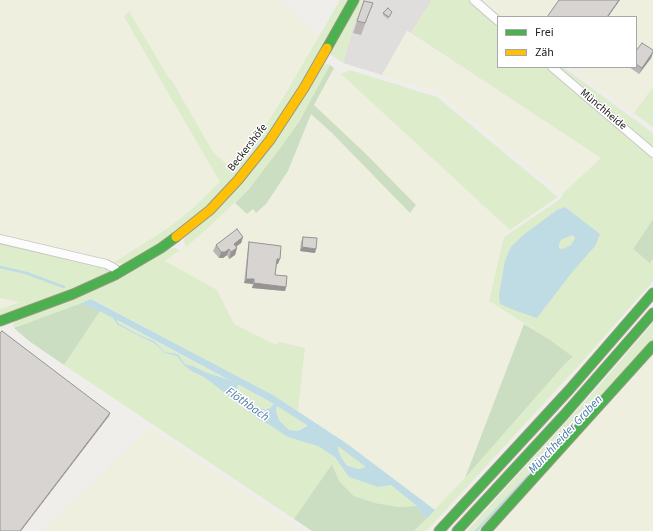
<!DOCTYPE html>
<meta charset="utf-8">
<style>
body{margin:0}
#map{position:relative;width:653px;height:531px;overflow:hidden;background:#f0eeeb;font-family:"Source Sans 3",sans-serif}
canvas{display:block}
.legend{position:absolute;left:497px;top:16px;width:140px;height:52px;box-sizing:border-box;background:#fff;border:1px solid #a7a7a7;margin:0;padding:5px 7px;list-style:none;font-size:12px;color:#222}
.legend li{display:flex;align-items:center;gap:8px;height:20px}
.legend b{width:20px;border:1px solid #a7a7a7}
</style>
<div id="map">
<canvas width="653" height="531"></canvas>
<ul class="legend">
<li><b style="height:5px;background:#4caf50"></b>Frei</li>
<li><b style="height:5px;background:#ffc107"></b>Zäh</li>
</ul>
</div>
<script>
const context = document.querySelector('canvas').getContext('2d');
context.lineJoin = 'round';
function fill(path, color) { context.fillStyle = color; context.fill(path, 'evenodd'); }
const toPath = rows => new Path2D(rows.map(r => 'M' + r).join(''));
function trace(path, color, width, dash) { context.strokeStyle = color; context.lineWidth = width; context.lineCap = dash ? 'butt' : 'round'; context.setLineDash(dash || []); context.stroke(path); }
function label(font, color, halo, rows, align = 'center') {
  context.font = font + ' "Source Sans 3",sans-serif'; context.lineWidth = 3; context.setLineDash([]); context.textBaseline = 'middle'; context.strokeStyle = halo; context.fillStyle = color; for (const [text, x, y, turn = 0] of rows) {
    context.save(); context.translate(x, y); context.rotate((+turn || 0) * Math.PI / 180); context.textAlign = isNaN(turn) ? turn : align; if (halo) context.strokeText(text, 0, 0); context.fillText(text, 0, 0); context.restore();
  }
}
fill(toPath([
 [365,0,432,0,411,33,407,31,382,75,343,63,355,21]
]), '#dfdedc');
fill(toPath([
 [0,0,281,0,319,37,267,123,232,169,213,152,172,80,170,81,129,12,124,17,220,182,191,210,168,228,112,263,0,236],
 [479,0,653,0,653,87,634,113,570,67,636,67,636,17,499,17],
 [407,31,601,158,562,194,438,92,382,75],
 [334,68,510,230,505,233,489,301,524,324,465,478,435,510,346,443,298,411,304,348,276,345,234,324,217,290,164,261,186,247,207,229,235,203,247,213,253,209,256,212,288,171,311,114,332,133,410,212,416,205,366,154,314,105],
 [0,298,21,301,0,309],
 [653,350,653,531,489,531],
 [149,427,303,531,43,531]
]), '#efefdf');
fill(toPath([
 [340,0,349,0,272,130,225,189,180,231,126,264,113,263,168,228,191,210,220,182,124,17,129,11,170,80,171,79,213,152,232,169,267,123,283,98],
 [358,0,365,0,355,21,343,63,330,54],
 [432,0,469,0,498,25,498,67,547,67,653,159,653,219,633,249,651,263,653,259,653,281,582,362,432,525,426,531,414,531,465,478,564,365,573,358,549,339,489,301,504,237,560,199,563,195,562,194,601,158,411,33],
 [565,207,600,234,537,318,547,218,557,210],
 [328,64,330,65,309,106,284,143,249,189,207,229,186,247,184,242,185,237,322,65],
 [557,67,563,67,653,133,653,150],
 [350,70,437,97,558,197,510,230,341,74],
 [653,87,653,127,634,113],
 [572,235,575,238,571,245,563,249,559,248,558,244,561,240],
 [0,242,104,267,109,270,108,273,0,318,0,309,20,302,0,298],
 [174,248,180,250,165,261,217,290,234,324,276,345,280,342,305,348,298,411,273,395,92,299,14,328,13,325,15,321,168,249],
 [100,311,113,318,115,321,137,335,154,343,165,353,177,356,184,365,191,371,204,377,261,421,306,442,318,446,336,457,349,477,378,487,391,485,417,506,399,507,375,503,354,496,339,481,332,464,294,519,64,365],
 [116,320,232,382,187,365,184,363,178,354,165,352,154,341,137,334,118,323],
 [653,323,653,343,481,531,467,531,598,387],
 [238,385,274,404,270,408,265,410,250,404,240,398,236,391],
 [277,406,307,425,298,431,289,430,279,420,276,411],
 [338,445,367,467,359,469,354,468,347,464,342,459,338,450]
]), '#ddeccb');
fill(toPath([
 [330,65,334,68,314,105,366,154,416,205,410,213,332,133,311,114,288,171,266,204,256,213,253,209,247,214,235,203,249,189,284,143,300,120],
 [653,219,653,259,650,263,633,249],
 [79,304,91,307,100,311,64,365,29,341,14,328],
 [524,324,549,339,573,357,564,365,465,478],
 [332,464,339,481,354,496,375,503,399,507,417,506,426,519,414,531,312,531,294,519]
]), '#cbdec1');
fill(toPath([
 [565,207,600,234,595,246,573,271,537,318,514,310,500,304,499,295,505,261,511,247,522,236,557,210],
 [572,235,575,238,571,245,563,249,559,248,559,244,561,240],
 [91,299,273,395,346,443,435,510,426,519,417,506,391,485,378,487,349,477,335,457,318,446,288,437,268,424,261,421,204,377,191,371,184,365,177,356,165,353,154,343,137,335,117,324,113,318,91,307,79,304],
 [117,320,229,380,205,372,193,366,187,365,184,363,178,354,165,352,154,341,137,334,118,323],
 [238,385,239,385,274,404,270,408,265,410,250,404,240,398,236,391],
 [277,406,307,425,307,426,298,431,289,430,279,420,276,411],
 [338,446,366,467,359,469,354,468,347,465,342,459,338,450]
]), '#bfdbe3');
trace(toPath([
 [0,267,26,273,64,287],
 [476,531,528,476]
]), '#bfdbe3', 2.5);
const street = toPath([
 [474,0,498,21],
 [552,67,653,153],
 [0,239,106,264,114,268,119,273]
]);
const fast = toPath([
 [327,48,354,0],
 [0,321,73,294,115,275,161,248,176,237],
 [439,531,569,390,653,293],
 [457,531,564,415,653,313],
 [486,531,653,346]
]);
const slow = toPath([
 [176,237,210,210,238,180,270,140,304,88,327,48]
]);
trace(street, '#c9c8c7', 10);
trace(fast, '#999a82', 11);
trace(slow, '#999a82', 11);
trace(street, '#fdfcfc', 8);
trace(fast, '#4caf50', 9);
trace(slow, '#ffc107', 9);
fill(toPath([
 [364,1,373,3,361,35,353,33],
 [383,13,391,14,388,19,383,15],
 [653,50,653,53,651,58,639,74,629,67,636,67,636,51],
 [243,237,241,243,236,247,237,248,235,255,229,259,227,255,223,258,219,258,213,251,216,245],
 [303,237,316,249,315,253,300,251,301,242],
 [249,242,278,264,277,264,275,275,286,287,285,291,252,288,253,284,244,283,248,247]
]), '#b9b6b5');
fill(toPath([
 [619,0,620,0,608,17,607,17],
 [653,52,651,58,639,74,642,68],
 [243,237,241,243,231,250,234,244],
 [302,247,316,249,315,253,300,251],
 [237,248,235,255,229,259,231,252],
 [229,249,227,255,223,258,219,258,221,252],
 [277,259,280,259,278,264,275,264],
 [246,279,254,279,253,284,244,283],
 [254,283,286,287,285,291,252,288],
 [110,413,109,416,21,531,20,531]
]), '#969493');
const building = toPath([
 [559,0,619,0,607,17,547,17,559,0],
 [364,1,373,3,365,23,357,21,364,1],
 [388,8,392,12,389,17,383,13,388,8],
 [642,43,653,50,653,52,642,68,636,64,636,51,642,43],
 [237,229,243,237,234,244,237,248,231,252,229,249,225,252,221,252,216,245,237,229],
 [303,237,317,238,316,249,302,247,303,237],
 [249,242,281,246,280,259,277,259,275,275,287,276,286,287,254,283,254,279,246,279,249,242],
 [2,331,110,413,20,531,0,531,0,333,2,331]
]);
fill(building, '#d7d4d2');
trace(building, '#969493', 1);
label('11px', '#222', '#fff', [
 ["Münchheide",603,110,40],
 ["Beckershöfe",248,148,-52]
]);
label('italic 12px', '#4a7aab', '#fff', [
 ["Flöthbach",247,405,35],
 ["Münchheider Graben",566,435,-47]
]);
</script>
